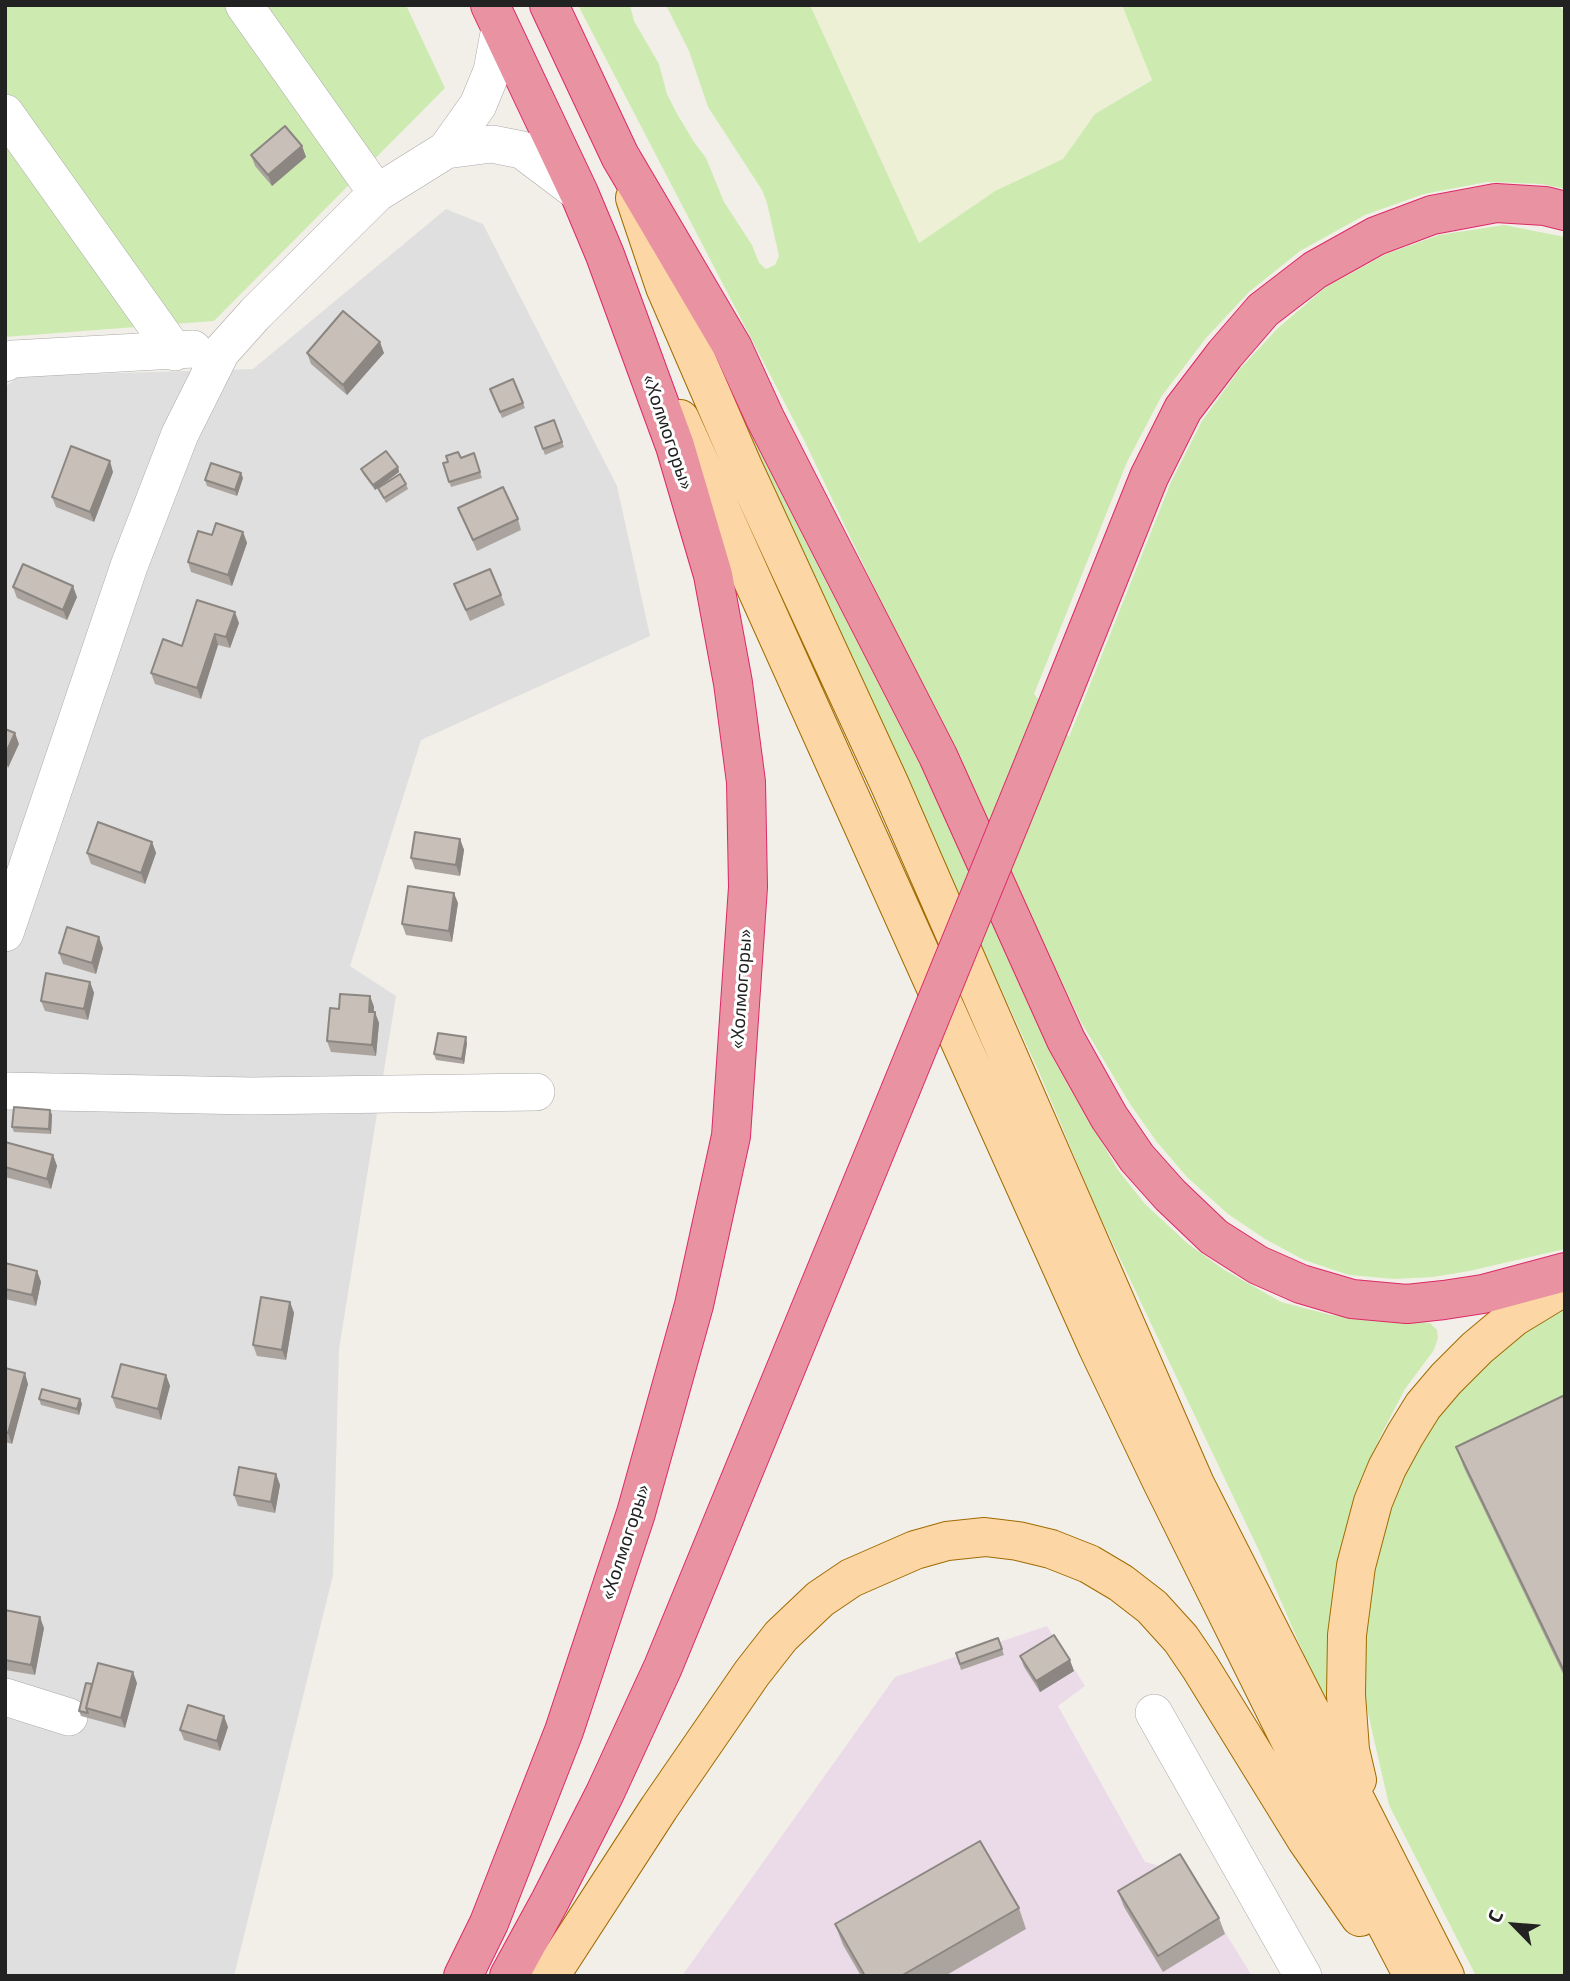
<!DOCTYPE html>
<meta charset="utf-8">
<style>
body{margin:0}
#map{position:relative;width:1570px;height:1981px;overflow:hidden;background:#f2efe9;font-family:"Exo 2",sans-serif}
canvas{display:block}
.frame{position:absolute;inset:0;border:7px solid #222;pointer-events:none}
.north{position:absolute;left:1479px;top:1890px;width:70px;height:70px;-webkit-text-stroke:5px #fff;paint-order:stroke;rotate:295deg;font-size:19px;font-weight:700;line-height:28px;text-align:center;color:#222}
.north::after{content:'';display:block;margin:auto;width:24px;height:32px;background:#222;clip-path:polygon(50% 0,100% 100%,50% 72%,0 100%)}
</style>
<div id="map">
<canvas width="1570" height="1981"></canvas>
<div class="frame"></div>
<div class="north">С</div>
</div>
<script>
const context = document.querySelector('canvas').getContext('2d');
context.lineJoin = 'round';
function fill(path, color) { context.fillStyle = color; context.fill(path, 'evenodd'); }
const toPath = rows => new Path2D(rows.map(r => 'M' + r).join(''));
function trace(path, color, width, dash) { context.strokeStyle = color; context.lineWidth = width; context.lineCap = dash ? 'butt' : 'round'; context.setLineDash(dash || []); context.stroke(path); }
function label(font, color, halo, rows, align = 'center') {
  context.font = font + ' "Exo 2",sans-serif'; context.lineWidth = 6; context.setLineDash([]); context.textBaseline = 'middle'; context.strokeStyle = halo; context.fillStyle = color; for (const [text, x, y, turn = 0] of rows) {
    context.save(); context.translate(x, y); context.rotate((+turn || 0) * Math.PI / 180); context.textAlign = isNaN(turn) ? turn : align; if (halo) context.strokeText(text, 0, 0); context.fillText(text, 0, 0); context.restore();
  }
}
fill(toPath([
 [446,209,483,224,617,486,650,636,421,740,350,966,396,996,339,1349,333,1575,234,1976,5,1976,5,387,19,376,253,369]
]), '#e0dfdf');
fill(toPath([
 [1047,1626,1085,1686,1058,1706,1145,1862,1189,1874,1252,1976,682,1976,895,1677]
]), '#ebdbe8');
fill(toPath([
 [810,5,1122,5,1152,79,1095,114,1063,159,995,191,919,243]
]), '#eef0d5');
fill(toPath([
 [5,5,406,5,445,88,214,321,5,337],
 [578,5,630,5,634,21,659,64,667,94,676,112,694,142,706,158,724,202,752,245,759,263,766,269,775,265,779,256,767,203,762,190,708,107,689,51,666,5,810,5,919,243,995,191,1063,159,1095,114,1152,80,1122,5,1558,5,1565,12,1565,189,1541,184,1487,182,1424,194,1365,215,1300,251,1249,292,1206,338,1161,397,1127,462,1034,694,1069,737,1171,482,1202,421,1239,370,1278,328,1326,287,1386,254,1439,235,1504,225,1565,237,1565,1249,1469,1271,1433,1277,1395,1279,1349,1275,1304,1260,1265,1239,1228,1214,1187,1177,1157,1142,1130,1104,1081,1022,805,442],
 [746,412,955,821,1054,1060,1118,1170,1145,1204,1187,1243,1223,1269,1281,1302,1331,1315,1430,1323,1437,1330,1438,1338,1434,1350,1405,1389,1381,1435,1356,1495,1341,1546,1333,1596,1328,1710,1261,1555,1097,1210,1039,1072,739,416],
 [1565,1304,1565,1976,1476,1976,1389,1805,1365,1700,1363,1622,1372,1559,1394,1491,1433,1417,1488,1358]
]), '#cdebb0');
const minor = toPath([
 [244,5,377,193],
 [5,113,175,352],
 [446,150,478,105,492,71,500,28],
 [5,363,13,359,193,349],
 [5,933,129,566,180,434,221,352,256,313,377,193,446,150,492,144,522,150,579,193],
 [5,1091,251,1096,536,1092],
 [5,1697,69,1717],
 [1154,1713,1303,1976]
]);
const major = toPath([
 [635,198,665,287,743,467,890,785,1195,1484,1445,1976],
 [680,419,1098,1348,1162,1482,1291,1742,1413,1976],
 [1357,1780,1350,1750,1346,1695,1347,1635,1356,1566,1373,1502,1387,1468,1405,1435,1423,1406,1446,1379,1477,1348,1514,1317,1565,1286],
 [550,1976,659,1808,752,1673,781,1636,820,1599,851,1578,915,1550,947,1541,985,1537,1018,1541,1051,1549,1089,1564,1121,1583,1152,1607,1181,1639,1200,1667,1306,1839,1360,1917]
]);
const highway = toPath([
 [549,5,620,156,733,348,765,418,938,756,1066,1040,1109,1117,1137,1158,1170,1195,1214,1237,1258,1265,1301,1284,1352,1299,1407,1304,1444,1300,1483,1294,1565,1272],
 [1052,719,1149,477,1183,409,1225,354,1263,310,1315,270,1376,236,1432,215,1496,203,1545,206,1565,211],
 [463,1976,489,1923,564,1731,636,1513,694,1305,731,1136,748,887,746,782,733,683,713,575,675,446,605,255,579,193,490,5],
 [509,1976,550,1901,605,1793,663,1667,900,1091]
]);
trace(minor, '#a9a9a9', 38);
trace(major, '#a06b00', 40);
trace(highway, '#dc2a67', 40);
trace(minor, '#fff', 37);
trace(major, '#fcd6a4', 38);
trace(highway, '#e892a2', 38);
const highwayBridge = toPath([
 [900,1091,1052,719]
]);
trace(highwayBridge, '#dc2a67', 40, []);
trace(highwayBridge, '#e892a2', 38);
fill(toPath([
 [302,146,306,157,272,186,255,166,251,155],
 [307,353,384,353,347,395,311,364],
 [513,379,525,408,502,418,490,389],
 [554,420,564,447,545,455,535,427],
 [474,453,482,478,451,487,443,463],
 [398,467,399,472,383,484,406,484,408,489,386,503,378,488,375,490,363,474,361,469],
 [113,472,94,522,56,507,52,497],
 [243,478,237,496,207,486,205,480],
 [458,508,518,519,521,530,477,551],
 [243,532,247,543,232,586,191,572,188,562,212,535],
 [454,584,501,595,505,605,470,621],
 [13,587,77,597,67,620,17,598],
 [239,623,230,648,218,645,201,699,155,684,151,673,182,646],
 [460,839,464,850,460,876,415,869,411,858],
 [152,842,156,853,145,884,91,864,87,853],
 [458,903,452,942,406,935,402,924],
 [103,948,96,974,63,964,59,953],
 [90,982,94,993,88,1020,45,1011,41,1001],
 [370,996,374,1007,374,1012,379,1023,376,1056,331,1052,327,1041,339,1009],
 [467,1043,464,1064,436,1060,434,1054],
 [50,1110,52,1115,51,1134,14,1132,12,1127],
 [5,1142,53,1155,57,1166,51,1189,5,1177],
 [5,1263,37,1271,41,1282,36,1306,5,1299],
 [290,1302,294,1313,286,1360,257,1356,253,1345],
 [5,1368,28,1384,12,1444,5,1442],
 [166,1375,170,1386,161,1420,116,1408,112,1397],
 [1565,1395,1565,1678,1464,1468,1456,1447],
 [39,1399,80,1399,82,1404,79,1415,41,1405],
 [276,1474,280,1485,275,1513,238,1506,234,1495],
 [5,1610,44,1628,35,1675,5,1670],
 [998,1638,1004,1655,961,1670,956,1653],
 [1020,1656,1074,1671,1040,1692,1024,1667],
 [137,1683,125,1728,81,1716,79,1711,92,1684],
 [228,1727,220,1751,184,1740,180,1730],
 [1118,1891,1219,1918,1225,1934,1163,1972,1124,1907],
 [1019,1908,1026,1929,945,1976,861,1976,843,1945,835,1924]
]), '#aba49e');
fill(toPath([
 [302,146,306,157,272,186,268,175],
 [380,342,384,353,347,395,343,385],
 [110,461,113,472,94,522,90,512],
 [398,467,399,472,375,490,373,485],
 [241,473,243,478,237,496,235,490],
 [243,532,247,543,232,586,228,575],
 [73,586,77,597,67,620,63,610],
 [235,612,239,623,230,648,226,637],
 [215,634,218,645,201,699,197,688],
 [15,733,19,744,8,768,5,759,5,755],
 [460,839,464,850,460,876,456,865],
 [152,842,156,853,145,884,141,873],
 [454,893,458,903,452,942,449,931],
 [99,937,103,948,96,974,92,963],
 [90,982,94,993,88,1020,84,1009],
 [370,996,374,1007,373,1023,369,1012],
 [375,1012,379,1023,376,1056,372,1045],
 [466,1037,467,1043,464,1064,462,1059],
 [50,1110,52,1115,51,1134,49,1129],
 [53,1155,57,1166,51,1189,47,1179],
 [37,1271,41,1282,36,1306,32,1295],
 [290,1302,294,1313,286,1360,282,1350],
 [25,1373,28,1384,12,1444,8,1433],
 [166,1375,170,1386,161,1420,158,1409],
 [80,1399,82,1404,79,1415,77,1409],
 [276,1474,280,1485,275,1513,271,1502],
 [40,1617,44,1628,35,1675,31,1665],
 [1070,1660,1074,1671,1040,1692,1036,1681],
 [133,1672,137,1683,125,1728,121,1718],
 [224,1716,228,1727,220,1751,217,1741]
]), '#8b8681');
const building = toPath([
 [285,126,302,146,268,175,251,155,285,126],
 [343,311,380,342,343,385,307,353,343,311],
 [513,379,523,403,500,412,490,389,513,379],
 [554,420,562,442,543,449,535,427,554,420],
 [71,446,110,461,90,512,52,497,71,446],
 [386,451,398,467,373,485,361,469,386,451],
 [458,452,461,458,474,453,480,472,449,482,443,463,448,462,446,456,458,452],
 [211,463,241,473,235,490,205,480,211,463],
 [400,474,406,484,384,498,378,488,400,474],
 [503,487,518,519,473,540,458,508,503,487],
 [216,523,243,532,228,575,188,562,198,531,212,535,216,523],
 [23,564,73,586,63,610,13,587,23,564],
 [490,569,501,595,466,610,454,584,490,569],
 [197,600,235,612,226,637,215,634,197,688,151,673,163,639,182,646,197,600],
 [5,729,15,733,5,755,5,729],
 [98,822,152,842,141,873,87,853,98,822],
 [415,832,460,839,456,865,411,858,415,832],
 [408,886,454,893,449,931,402,924,408,886],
 [67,927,99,937,92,963,59,953,67,927],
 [46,973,90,982,84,1009,41,1001,46,973],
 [340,994,370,996,369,1012,375,1012,372,1045,327,1041,330,1008,339,1009,340,994],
 [438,1033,466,1037,462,1059,434,1054,438,1033],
 [14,1107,50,1110,49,1129,12,1127,14,1107],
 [5,1142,53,1155,47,1179,5,1167,5,1142],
 [5,1263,37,1271,32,1295,5,1289,5,1263],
 [261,1297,290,1302,282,1350,253,1345,261,1297],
 [121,1364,166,1375,158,1409,112,1397,121,1364],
 [5,1368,25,1373,8,1433,5,1432,5,1368],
 [42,1389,80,1399,77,1409,39,1399,42,1389],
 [1565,1395,1565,1673,1456,1447,1565,1395],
 [239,1467,276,1474,271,1502,234,1495,239,1467],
 [5,1610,40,1617,31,1665,5,1660,5,1610],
 [1054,1635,1070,1660,1036,1681,1020,1656,1054,1635],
 [998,1638,1002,1649,960,1664,956,1653,998,1638],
 [98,1663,133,1672,121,1718,86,1708,98,1663],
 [86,1683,92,1684,86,1708,88,1713,79,1711,86,1683],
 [188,1705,224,1716,217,1741,180,1730,188,1705],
 [980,1841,1019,1908,901,1976,865,1976,835,1924,980,1841],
 [1180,1854,1219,1918,1158,1956,1118,1891,1180,1854]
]);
fill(building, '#c7bfb8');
trace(building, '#8b8681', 2);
label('19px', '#222', '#fff', [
 ["«Холмогоры»",668,432,71],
 ["«Холмогоры»",741,989,-86],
 ["«Холмогоры»",625,1542,-72]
]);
</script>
